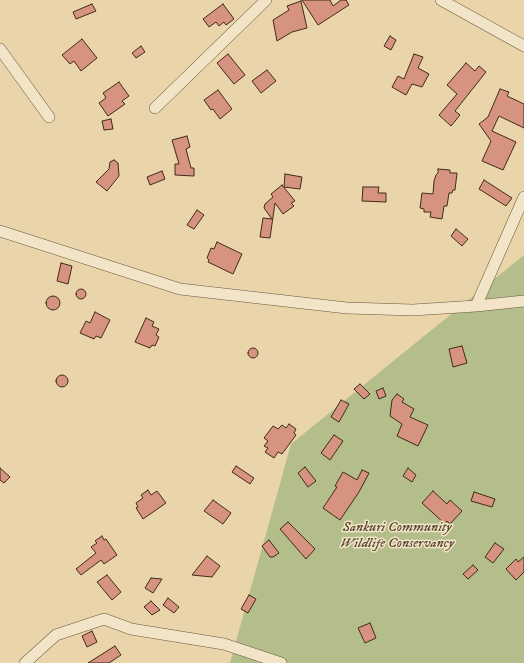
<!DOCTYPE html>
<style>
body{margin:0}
canvas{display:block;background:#e9d5a9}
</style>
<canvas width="524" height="663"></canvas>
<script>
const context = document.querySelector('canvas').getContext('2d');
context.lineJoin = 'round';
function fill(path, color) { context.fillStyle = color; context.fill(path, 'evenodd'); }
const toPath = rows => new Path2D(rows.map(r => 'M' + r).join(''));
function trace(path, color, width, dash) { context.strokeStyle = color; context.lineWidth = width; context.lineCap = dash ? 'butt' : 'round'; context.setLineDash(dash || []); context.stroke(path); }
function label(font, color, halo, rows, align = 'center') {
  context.font = font + ' "IM FELL DW Pica",serif'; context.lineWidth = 3; context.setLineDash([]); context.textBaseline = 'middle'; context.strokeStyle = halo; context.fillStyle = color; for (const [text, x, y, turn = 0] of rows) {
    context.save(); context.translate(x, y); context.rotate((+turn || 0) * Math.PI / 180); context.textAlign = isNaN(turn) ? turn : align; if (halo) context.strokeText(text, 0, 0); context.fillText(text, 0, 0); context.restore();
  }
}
fill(toPath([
 [524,255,524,663,230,663,291,444]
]), '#b4be8a');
const building = toPath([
 [302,0,330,0,333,6,341,0,346,0,349,5,318,25,302,0],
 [301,1,307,28,292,32,277,41,273,20,289,10,287,6,301,1],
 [92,4,96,11,76,19,73,12,92,4],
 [223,4,234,19,226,25,224,22,219,26,216,22,209,27,203,19,223,4],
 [390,36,396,40,391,50,384,46,390,36],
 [82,39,97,58,81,71,74,61,70,64,62,55,82,39],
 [141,46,145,52,136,58,132,53,141,46],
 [228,54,245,75,234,84,217,63,228,54],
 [414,54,423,57,418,68,429,74,422,87,412,84,406,95,392,87,398,76,404,79,414,54],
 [466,63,475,71,479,66,486,72,455,111,460,115,451,126,439,115,457,94,447,85,466,63],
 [267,70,276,81,261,93,252,81,267,70],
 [119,82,129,96,122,101,125,104,108,116,99,103,106,98,103,93,119,82],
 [500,89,509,92,507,96,524,104,524,128,499,116,492,131,516,142,503,170,482,161,491,141,479,124,488,117,500,89],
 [218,90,232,109,220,119,213,109,211,110,204,100,218,90],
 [111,119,113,129,104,130,102,121,111,119],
 [187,136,190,147,186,149,191,168,194,168,194,176,175,175,175,164,179,164,172,140,187,136],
 [114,160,118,163,119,176,107,191,96,182,109,169,110,162,114,160],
 [438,169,450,170,450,173,457,173,455,190,453,190,452,193,449,193,447,206,444,206,442,219,430,217,431,212,424,212,424,209,420,208,422,193,433,194,434,181,436,175,438,173,438,169],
 [162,171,165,179,150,185,147,177,162,171],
 [285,174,302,177,300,189,284,187,285,174],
 [484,180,512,198,506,206,479,189,484,180],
 [282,185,295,201,291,203,294,206,283,214,275,203,270,238,260,237,263,218,272,219,264,208,265,204,273,197,271,194,282,185],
 [363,187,379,187,378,193,386,193,386,202,362,201,363,187],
 [197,210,204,215,194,229,187,225,197,210],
 [456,229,468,239,462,246,451,236,456,229],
 [217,242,242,254,233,274,208,262,209,260,207,258,211,248,214,249,217,242],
 [61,263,72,266,68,284,57,281,61,263],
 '76 294a5 5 0 1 1 10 0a5 5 0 1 1-10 0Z',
 '46 303a7 7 0 1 1 14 0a7 7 0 1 1-14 0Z',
 [95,312,110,320,101,338,96,336,94,339,80,333,86,321,90,323,95,312],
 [146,318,154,322,152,326,159,329,156,335,159,337,155,346,152,345,150,348,135,342,146,318],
 [462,346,467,363,453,367,449,349,462,346],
 '248 353a5 5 0 1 1 10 0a5 5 0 1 1-10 0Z',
 '56 381a6 6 0 1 1 12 0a6 6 0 1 1-12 0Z',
 [360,384,370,394,364,399,354,389,360,384],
 [383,388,386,396,379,399,376,391,383,388],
 [397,394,404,399,402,402,414,409,410,417,428,425,418,446,397,436,402,424,390,416,392,400,397,394],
 [341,400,349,404,339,422,331,417,341,400],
 [289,424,296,429,294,433,296,435,282,454,278,452,274,458,265,452,268,448,264,446,268,441,264,438,273,426,278,429,282,425,286,428,289,424],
 [334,435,343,441,330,460,321,453,334,435],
 [236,466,254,478,250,484,232,472,236,466],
 [305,467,316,481,308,487,298,473,305,467],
 [0,468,10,477,4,483,0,480,0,468],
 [408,468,416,475,412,482,403,476,408,468],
 [362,470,369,473,359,492,340,520,323,508,337,487,335,486,343,472,357,480,362,470],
 [148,490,151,495,157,491,166,503,143,519,136,508,138,507,136,503,143,498,141,495,148,490],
 [433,491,447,504,450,500,462,511,450,524,447,521,445,524,422,503,433,491],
 [474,492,495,499,492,507,471,501,474,492],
 [213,500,231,513,223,524,204,511,213,500],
 [288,522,315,549,306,559,280,529,288,522],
 [102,536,104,540,106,539,117,555,104,564,101,560,81,575,76,569,96,553,91,547,97,543,95,541,102,536],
 [269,540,279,553,273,557,270,557,262,546,269,540],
 [495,543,504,549,493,563,485,557,495,543],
 [207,556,220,566,212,577,192,575,207,556],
 [524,557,524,572,516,580,506,569,516,559,518,562,524,557],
 [473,565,478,570,468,579,463,574,473,565],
 [107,575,121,592,112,600,97,582,107,575],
 [151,578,162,579,153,593,145,588,151,578],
 [249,595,256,599,248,613,241,609,249,595],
 [168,598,179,607,174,613,163,605,168,598],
 [151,601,160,610,152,615,144,607,151,601],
 [370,623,376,638,365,643,358,628,370,623],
 [92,631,97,642,87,647,82,636,92,631],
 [115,646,121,655,109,663,88,663,115,646]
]);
fill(building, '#d69380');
trace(building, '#412b1a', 1);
const minor = toPath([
 [441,0,524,46],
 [0,49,49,117],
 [155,108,266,0],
 [0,231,180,289,347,308,413,310,476,306,524,301],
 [476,306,524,197],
 [25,663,56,635,104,619,131,629,224,644,281,663]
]);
trace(minor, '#6b563e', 12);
trace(minor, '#f1e4c7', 11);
label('italic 14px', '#584830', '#f1e4c7', [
 ["Sankuri Community",397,528],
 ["Wildlife Conservancy",397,544]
]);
</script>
